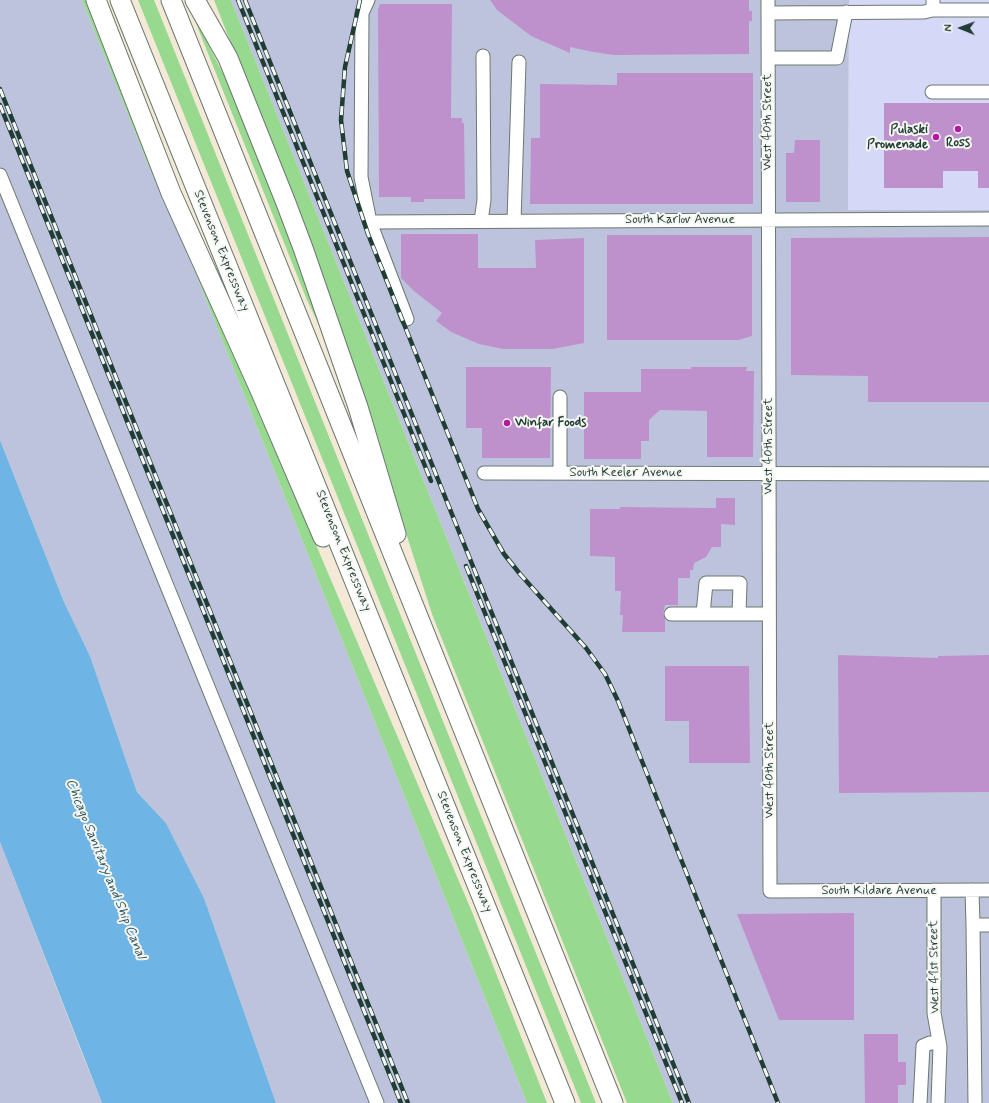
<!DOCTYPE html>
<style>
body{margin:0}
#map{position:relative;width:989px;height:1103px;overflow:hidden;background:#f4e8d7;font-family:Mynerve,sans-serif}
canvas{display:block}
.north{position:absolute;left:941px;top:8px;width:40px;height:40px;-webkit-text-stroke:3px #f6f6f2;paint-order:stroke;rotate:271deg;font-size:11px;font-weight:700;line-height:16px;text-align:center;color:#1f3d34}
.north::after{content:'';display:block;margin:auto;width:14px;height:18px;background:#1f3d34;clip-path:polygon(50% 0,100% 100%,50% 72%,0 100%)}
</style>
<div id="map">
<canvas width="989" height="1103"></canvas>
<div class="north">N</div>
</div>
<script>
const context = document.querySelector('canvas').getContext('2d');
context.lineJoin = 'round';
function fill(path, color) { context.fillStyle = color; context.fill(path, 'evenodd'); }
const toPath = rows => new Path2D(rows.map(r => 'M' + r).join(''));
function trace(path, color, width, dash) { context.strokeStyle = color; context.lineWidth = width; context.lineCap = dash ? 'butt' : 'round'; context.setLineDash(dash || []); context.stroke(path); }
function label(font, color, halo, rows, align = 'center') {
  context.font = font + ' Mynerve,sans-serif'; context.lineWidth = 4; context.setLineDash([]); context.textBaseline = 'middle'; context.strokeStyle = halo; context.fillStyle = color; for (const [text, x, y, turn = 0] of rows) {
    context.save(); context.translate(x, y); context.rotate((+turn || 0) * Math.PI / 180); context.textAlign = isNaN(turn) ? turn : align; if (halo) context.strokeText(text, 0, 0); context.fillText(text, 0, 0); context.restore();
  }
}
fill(toPath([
 [849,0,989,0,989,210,848,210]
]), '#d6d8f8');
fill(toPath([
 [0,0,82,0,151,172,156,174,527,1103,276,1103,204,898,166,823,137,792,90,656,64,602,0,440],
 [231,0,849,0,848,210,989,210,989,1103,673,1103],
 [0,842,85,1061,102,1103,0,1103]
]), '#bec3dd');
fill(toPath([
 [82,0,86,0,156,174,294,493,472,912,547,1103,527,1103,156,174,151,172],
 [138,0,154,0,596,1103,581,1103],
 [214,0,231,0,673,1103,627,1103,432,614,396,502,293,201],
 [191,11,232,91,267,174,332,352,307,300]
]), '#98d990');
fill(toPath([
 [0,440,64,602,90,656,137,792,166,823,204,898,276,1103,102,1103,0,842]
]), '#6eb4e4');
fill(toPath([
 [490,0,749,0,749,11,752,11,752,21,749,21,749,54,614,55,593,52,570,47,570,53,531,36,497,10],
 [380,4,452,4,451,118,462,118,462,123,464,123,465,199,424,199,424,202,411,202,411,197,379,197,378,10],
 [617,73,753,73,753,204,530,204,531,138,540,138,540,84,617,85],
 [884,103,989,103,989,188,978,188,978,171,943,171,943,188,884,188],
 [795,140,820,140,820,202,786,202,786,153,794,153],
 [401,234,478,234,478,268,536,268,535,240,584,238,584,343,553,349,503,349,479,344,451,332,436,321,442,313,414,291,401,278],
 [607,235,752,235,752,336,738,340,607,340],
 [989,237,989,402,868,402,868,376,791,375,791,238],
 [466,367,551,367,550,458,482,458,482,428,466,428],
 [691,367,747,367,746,371,754,371,753,457,707,457,707,411,660,410,649,420,649,441,641,441,641,459,584,459,584,392,641,392,641,369,691,369],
 [716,498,735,498,735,525,721,524,721,547,712,547,706,557,694,563,693,570,690,570,690,578,678,578,678,605,665,605,663,614,665,619,665,632,622,632,623,615,620,615,621,591,615,591,615,557,590,556,590,509,620,509,620,507,716,508],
 [838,655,938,658,938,656,989,655,989,792,839,793],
 [665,666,749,666,750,763,689,763,689,721,665,721],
 [854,913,854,1020,779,1020,737,914],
 [864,1034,898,1034,898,1062,906,1062,906,1085,898,1085,898,1103,865,1103]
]), '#be91cc');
const minor = toPath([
 [368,0,362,13,361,177,370,222,407,319],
 [768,0,770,891,989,890],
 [933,10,989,10],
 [768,13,924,12,933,10,933,0],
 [768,58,837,58,846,12],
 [932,92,989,92],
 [0,175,377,1103],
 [481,221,484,200,483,56],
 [514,221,519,62],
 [370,222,989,219],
 [484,473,989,474],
 [560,473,560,397],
 [671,614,769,614],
 [703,614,706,583,740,583,739,614],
 [934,890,934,1013,940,1047,938,1103],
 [972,890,973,925],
 [920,1103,923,1046,930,1043,939,1043],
 [975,1103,973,925,989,925]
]);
const highway = toPath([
 [96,0,171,193,260,390,323,537],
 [120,0,565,1103],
 [171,0,613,1103],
 [195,0,228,58,286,203,303,248,358,407,396,534]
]);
trace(minor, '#6a796d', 15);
trace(highway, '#6a796d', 21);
trace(minor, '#fff', 13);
trace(highway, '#fff', 19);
const rail = toPath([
 [238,0,431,481],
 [245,0,689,1103],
 [360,0,345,67,341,120,347,171,368,234,478,509,504,554,520,574,586,648,605,674,618,701,778,1103],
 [0,89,408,1103],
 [0,105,401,1103],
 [466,566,682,1103]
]);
trace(rail, '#1f3d34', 4.5);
trace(rail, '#f6f6f2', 3, [9]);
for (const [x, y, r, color] of [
 [958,129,4,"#b5179e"],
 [936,137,4,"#b5179e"],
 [507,423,4,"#b5179e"]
]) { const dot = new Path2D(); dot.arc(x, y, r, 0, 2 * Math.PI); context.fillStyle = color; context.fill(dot); trace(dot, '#f6f6f2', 1.5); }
label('13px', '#1f3d34', '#f6f6f2', [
 ["West 40th Street",768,122,-90],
 ["South Karlov Avenue",680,220],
 ["Stevenson Expressway",221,251,68],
 ["West 40th Street",769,446,-90],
 ["South Keeler Avenue",626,473],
 ["Stevenson Expressway",343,551,68],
 ["West 40th Street",770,770,-90],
 ["Stevenson Expressway",464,852,68],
 ["South Kildare Avenue",879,891],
 ["West 41st Street",935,967,-91]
]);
label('bold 13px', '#1f3d34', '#f6f6f2', [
 ["Pulaski",928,130],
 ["Promenade",928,145],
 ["Ross",958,143,"center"],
 ["Winfar Foods",515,423,"left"]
], 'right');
label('italic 14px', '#335b60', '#f6f6f2', [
 ["Chicago Sanitary and Ship Canal",105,869,68]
]);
</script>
